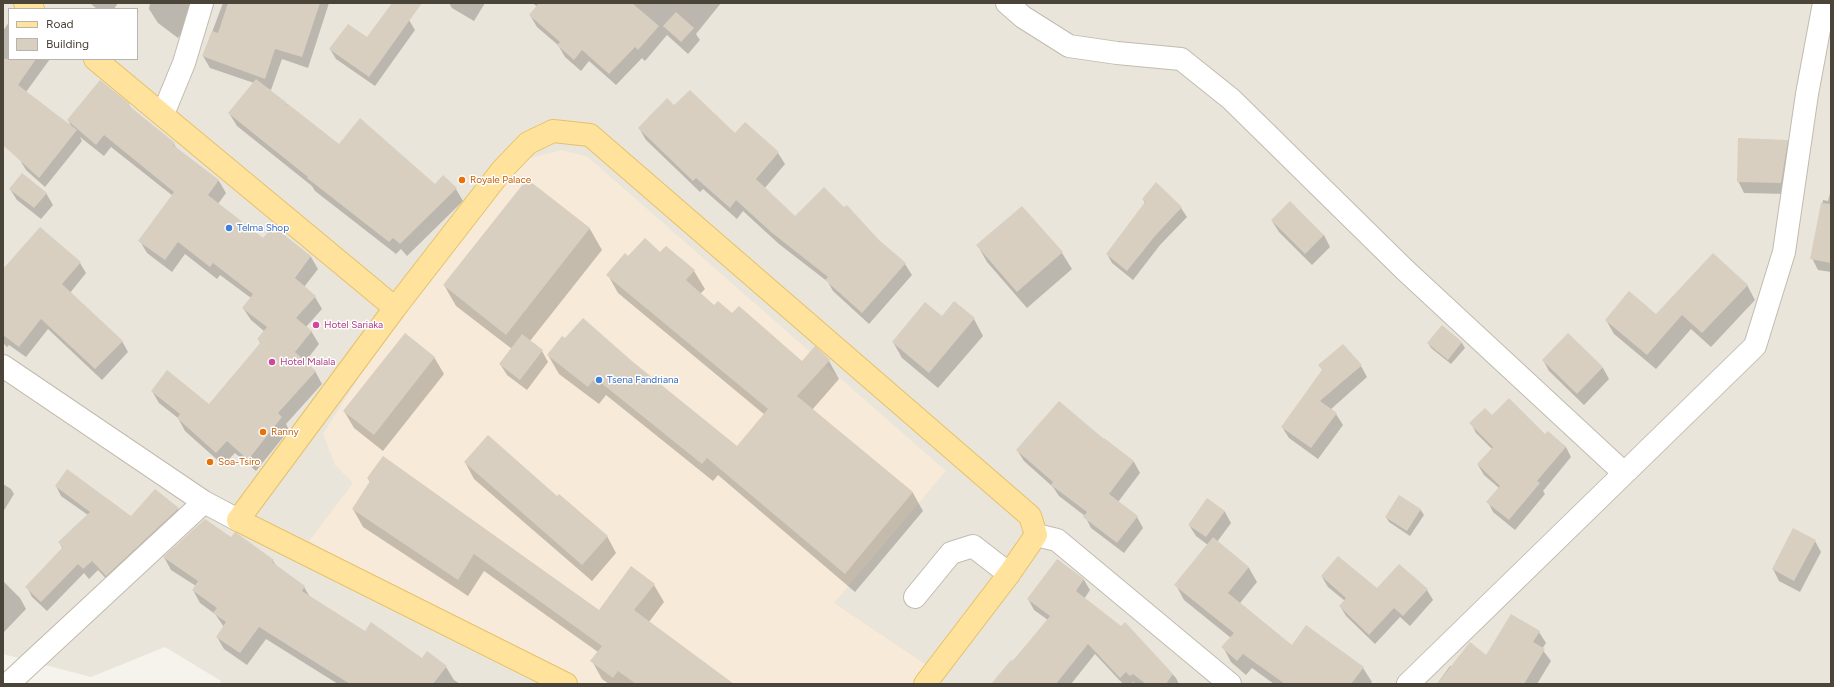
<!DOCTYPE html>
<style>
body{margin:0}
#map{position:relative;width:1834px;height:687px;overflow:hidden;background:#f6f3ec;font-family:Figtree,sans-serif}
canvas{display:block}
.frame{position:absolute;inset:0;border:4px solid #4b4439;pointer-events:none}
.legend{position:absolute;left:8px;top:8px;width:130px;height:52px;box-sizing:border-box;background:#fff;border:1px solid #b7b4b0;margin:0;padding:5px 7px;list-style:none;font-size:12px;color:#4b4439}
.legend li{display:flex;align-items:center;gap:8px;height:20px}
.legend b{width:20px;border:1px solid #b7b4b0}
</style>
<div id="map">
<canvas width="1834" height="687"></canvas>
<div class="frame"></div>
<ul class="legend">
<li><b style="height:5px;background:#ffe39c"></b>Road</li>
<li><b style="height:11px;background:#d8cfc1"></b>Building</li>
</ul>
</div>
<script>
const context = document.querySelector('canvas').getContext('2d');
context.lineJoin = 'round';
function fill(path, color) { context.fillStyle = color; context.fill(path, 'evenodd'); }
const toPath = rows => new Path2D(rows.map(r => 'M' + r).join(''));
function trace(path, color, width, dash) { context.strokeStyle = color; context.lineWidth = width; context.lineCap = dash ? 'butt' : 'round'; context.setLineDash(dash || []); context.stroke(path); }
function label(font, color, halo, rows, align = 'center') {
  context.font = font + ' Figtree,sans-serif'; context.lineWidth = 3; context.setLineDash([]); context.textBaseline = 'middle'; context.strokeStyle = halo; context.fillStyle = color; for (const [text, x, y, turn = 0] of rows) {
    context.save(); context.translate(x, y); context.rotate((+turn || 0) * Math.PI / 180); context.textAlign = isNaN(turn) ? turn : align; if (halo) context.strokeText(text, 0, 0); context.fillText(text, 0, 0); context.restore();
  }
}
fill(toPath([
 [3,3,1831,3,1831,684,220,684,221,681,165,647,91,677,3,654],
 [9,9,137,9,137,59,9,59]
]), '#eae5da');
fill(toPath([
 [562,150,588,157,946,471,834,603,928,666,919,684,563,684,433,618,309,541,353,483,335,465,323,434,392,325,518,161]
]), '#f7ead8');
fill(toPath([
 [90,3,118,3,114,9,97,9],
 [150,3,204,3,178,38,158,23,149,9],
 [223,3,329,3,308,68,282,59,271,90,267,88,339,146,435,185,443,176,456,189,463,201,407,256,401,249,396,254,315,191,312,186,237,126,229,113,254,83,210,68,203,56],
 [449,3,485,3,474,21,452,8],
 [532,3,721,3,696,34,700,40,688,54,667,35,645,61,642,58,616,85,589,61,581,71,565,57,558,45,537,27,530,15,538,7],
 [409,20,415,30,375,86,336,59,330,49,367,39],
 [9,22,9,59,50,59,26,92,72,128,68,120,129,105,132,109,174,144,178,151,219,181,226,193,218,204,264,239,273,228,311,257,318,269,304,287,315,297,322,309,306,327,311,331,319,344,305,362,315,371,322,384,286,424,289,430,256,471,235,453,223,465,185,431,178,418,159,403,152,391,209,405,261,344,258,339,264,331,251,320,243,308,251,298,220,275,217,279,185,254,172,272,147,253,140,241,173,196,111,147,104,156,80,137,82,141,45,187,26,170,20,160,3,140,3,31],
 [674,106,735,134,745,123,778,153,785,164,764,189,795,217,879,241,905,264,912,275,869,324,833,291,828,282,779,244,743,211,737,219,703,189,700,192,646,140,639,128],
 [1787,141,1793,152,1787,194,1744,193,1738,181],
 [527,181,590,229,602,250,530,341,542,351,548,362,527,390,507,375,500,364,512,349,456,306,444,285],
 [1156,184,1181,208,1187,217,1160,245,1133,280,1112,263,1107,254,1145,204,1143,199],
 [10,189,46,193,53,205,41,219,17,200],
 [1831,189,1831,272,1818,270,1812,258,1823,200,1828,201],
 [1022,207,1062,253,1072,269,1027,308,987,262,978,246],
 [1272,221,1324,235,1330,247,1312,265,1279,232],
 [660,253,694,271,705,289,700,294,714,306,733,315,802,362,829,361,839,379,812,410,913,493,923,511,855,592,718,475,713,481,606,395,599,404,559,374,548,355,632,363,737,447,765,415,618,293,608,275,628,258],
 [80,263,86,273,70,293,122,341,128,352,102,380,48,329,26,357,9,345,7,347,3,343,3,276],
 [1747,285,1755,300,1711,347,1691,329,1656,369,1614,334,1606,320,1656,315],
 [942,318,974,319,983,336,938,388,902,358,893,342],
 [1442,326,1462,343,1465,348,1451,364,1431,348,1428,343],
 [1568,335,1603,368,1609,379,1584,405,1549,371,1543,360],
 [434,357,444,374,383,451,354,428,344,411],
 [1361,366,1367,377,1330,410,1336,414,1343,425,1318,459,1289,438,1282,427],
 [1492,416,1545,435,1548,432,1566,447,1571,457,1543,491,1545,494,1515,530,1493,512,1488,502,1499,488,1484,475,1478,465,1492,449,1476,433,1471,423],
 [1105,440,1134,462,1140,473,1118,502,1137,517,1143,528,1124,553,1091,528,1085,516,1059,496,1053,487,1024,461,1017,450],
 [465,462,557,497,607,536,616,553,592,581,474,479],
 [368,478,600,611,654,585,664,602,649,622,732,684,609,684,602,679,592,661,598,652,484,571,468,596,363,527,353,509,370,483],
 [3,484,11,489,14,494,3,512],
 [56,486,132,517,155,490,178,509,184,519,112,585,98,570,89,579,84,573,47,611,32,597,27,587,63,549,59,542,88,515,61,496],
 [1208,500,1225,512,1231,523,1217,542,1249,568,1257,582,1240,603,1292,646,1363,668,1372,682,1370,684,1274,684,1252,668,1246,675,1231,662,1223,647,1231,638,1184,600,1176,585,1208,545,1196,536,1189,525],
 [1420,509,1424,515,1410,536,1389,522,1386,517],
 [1794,530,1815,541,1821,552,1800,592,1779,581,1773,569],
 [232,539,273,561,277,567,304,587,310,597,365,633,422,660,446,667,454,680,460,684,338,684,266,639,247,665,224,649,217,637,224,627,215,614,200,603,193,590,196,586,171,570,164,557],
 [1058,560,1084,580,1090,590,1084,599,1121,627,1125,624,1176,678,1179,684,1135,684,1133,682,1131,684,1123,684,1095,654,1071,684,993,684,1048,620,1034,610,1028,599],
 [1322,577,1377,590,1427,590,1433,600,1410,626,1400,617,1375,644,1346,616,1340,606,1345,601,1328,587],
 [3,581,20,598,26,609,4,632],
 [1539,632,1546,643,1542,649,1551,661,1537,684,1437,684,1450,666,1452,667,1486,656]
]), '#0003');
fill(toPath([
 [228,3,320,3,302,57,275,49,265,79,202,56,212,31,218,33],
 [392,3,422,3,369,77,329,49,348,24,367,37],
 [539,3,632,3,659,26,638,50,635,47,609,74,582,50,574,60,557,45,560,42,529,15],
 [676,12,694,28,681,42,663,26],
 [3,59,36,59,18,85,77,130,39,178,3,145],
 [256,79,287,103,286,106,288,104,339,144,360,118,435,184,443,175,457,188,400,244,393,238,389,242,307,178,308,177,228,113],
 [100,80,130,104,128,105,175,143,173,145,219,180,208,195,263,238,273,226,311,256,295,278,316,296,296,318,312,331,295,352,316,371,278,413,282,417,248,460,227,441,216,453,177,418,180,414,151,391,167,370,209,404,261,342,257,339,267,327,242,308,253,294,213,263,210,267,178,242,165,260,138,241,174,192,104,135,96,145,67,120],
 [690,90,735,133,745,122,779,152,756,179,795,216,824,187,844,207,847,205,879,240,906,263,862,313,825,280,828,277,771,232,736,200,730,208,696,178,693,181,638,128,667,98,674,105],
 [1738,138,1788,140,1781,183,1737,182],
 [22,173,47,193,34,208,9,189],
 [527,179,590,228,506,335,443,285],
 [1156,182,1182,207,1155,236,1127,271,1106,254,1145,202,1142,199],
 [1290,201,1324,235,1305,254,1271,220],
 [1821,203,1831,204,1831,263,1810,259],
 [1022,206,1063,252,1017,292,976,245],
 [40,227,81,262,62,284,123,341,95,369,41,319,19,347,3,335,3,269],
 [645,238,660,252,666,246,695,270,686,280,714,305,718,301,732,313,739,306,802,361,815,346,830,360,797,396,913,492,845,574,707,458,702,464,595,378,588,387,547,355,562,336,565,338,583,318,633,362,737,446,768,409,606,275,625,253,628,256],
 [1713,253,1748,285,1702,333,1682,315,1647,355,1605,320,1629,291,1656,314],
 [954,301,975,318,929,373,892,342,925,302,942,316],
 [1442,325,1462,342,1448,360,1427,343],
 [405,333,435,357,374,435,343,411],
 [1568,333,1603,367,1577,394,1542,360],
 [522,334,543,350,520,380,499,364],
 [1343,344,1362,365,1320,401,1337,413,1311,448,1281,427,1322,370,1318,365],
 [1509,398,1545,434,1548,431,1566,447,1537,481,1540,483,1509,520,1486,502,1500,486,1477,464,1493,447,1469,423,1485,408,1492,415],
 [1059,401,1104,439,1104,438,1134,461,1109,494,1138,516,1117,543,1083,517,1087,512,1051,485,1053,482,1016,450],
 [488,435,557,496,559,494,608,536,582,565,464,462],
 [383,456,599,610,631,566,655,584,634,610,734,684,636,684,618,671,613,678,590,661,602,646,474,554,458,580,352,509,370,481,367,478],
 [67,469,131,516,155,489,179,508,106,576,92,561,83,569,78,564,41,602,25,587,63,547,58,542,90,512,55,486],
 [1399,495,1421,509,1407,531,1385,517],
 [1207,498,1225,511,1206,537,1188,525],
 [205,519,231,537,235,532,238,534,274,560,272,562,305,586,302,591,365,631,371,622,422,658,427,651,447,666,433,684,350,684,259,627,240,653,216,637,226,622,213,613,217,608,192,590,198,581,163,557],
 [1793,528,1816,540,1794,581,1772,569],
 [1213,537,1249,567,1228,593,1292,645,1306,625,1364,667,1351,684,1285,684,1243,654,1237,661,1221,647,1234,633,1174,585],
 [1338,556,1377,588,1399,564,1428,589,1403,616,1394,608,1369,635,1339,606,1346,598,1321,576],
 [1057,559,1084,579,1076,591,1121,626,1125,622,1173,674,1166,684,1146,684,1133,674,1130,676,1126,672,1120,678,1088,644,1056,684,991,684,1011,660,1013,661,1050,616,1027,599],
 [1511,614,1540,631,1533,642,1545,649,1524,684,1437,684,1470,642,1486,655]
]), '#d8cfc1');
const minor = toPath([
 [1007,3,1023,17,1069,46,1117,53,1181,59,1231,99,1405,270,1624,473],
 [163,114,184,63,202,3],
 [3,366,204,502,238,520],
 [1036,535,1057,540,1230,684],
 [915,597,951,553,973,546,1009,574],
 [8,684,204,502],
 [1408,684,1755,346,1784,252,1807,94,1824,3]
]);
const major = toPath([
 [25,3,33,9],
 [95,59,395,308],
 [566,684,238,520,395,308,502,170,528,143,553,131,590,135,1030,516,1036,535,1009,574,925,684]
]);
trace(minor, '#c2bbae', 24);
trace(major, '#e6c16a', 24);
trace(minor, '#fff', 22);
trace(major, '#ffe39c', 22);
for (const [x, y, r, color] of [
 [462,180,4,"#e8710a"],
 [229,228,4,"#3f7fe0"],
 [316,325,4,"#d1479c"],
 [272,362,4,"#d1479c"],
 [599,380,4,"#3f7fe0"],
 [263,432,4,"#e8710a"],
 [210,462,4,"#e8710a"]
]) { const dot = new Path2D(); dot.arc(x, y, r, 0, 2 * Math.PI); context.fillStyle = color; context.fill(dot); trace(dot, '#fff', 1.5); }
label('10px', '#c56008', '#fff', [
 ["Royale Palace",470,180],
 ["Ranny",271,432],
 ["Soa-Tsiro",218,462]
], 'left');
label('10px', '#366cbe', '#fff', [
 ["Telma Shop",237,228],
 ["Tsena Fandriana",607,380]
], 'left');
label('10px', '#b23c85', '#fff', [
 ["Hotel Sariaka",324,325],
 ["Hotel Malala",280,362]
], 'left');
</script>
